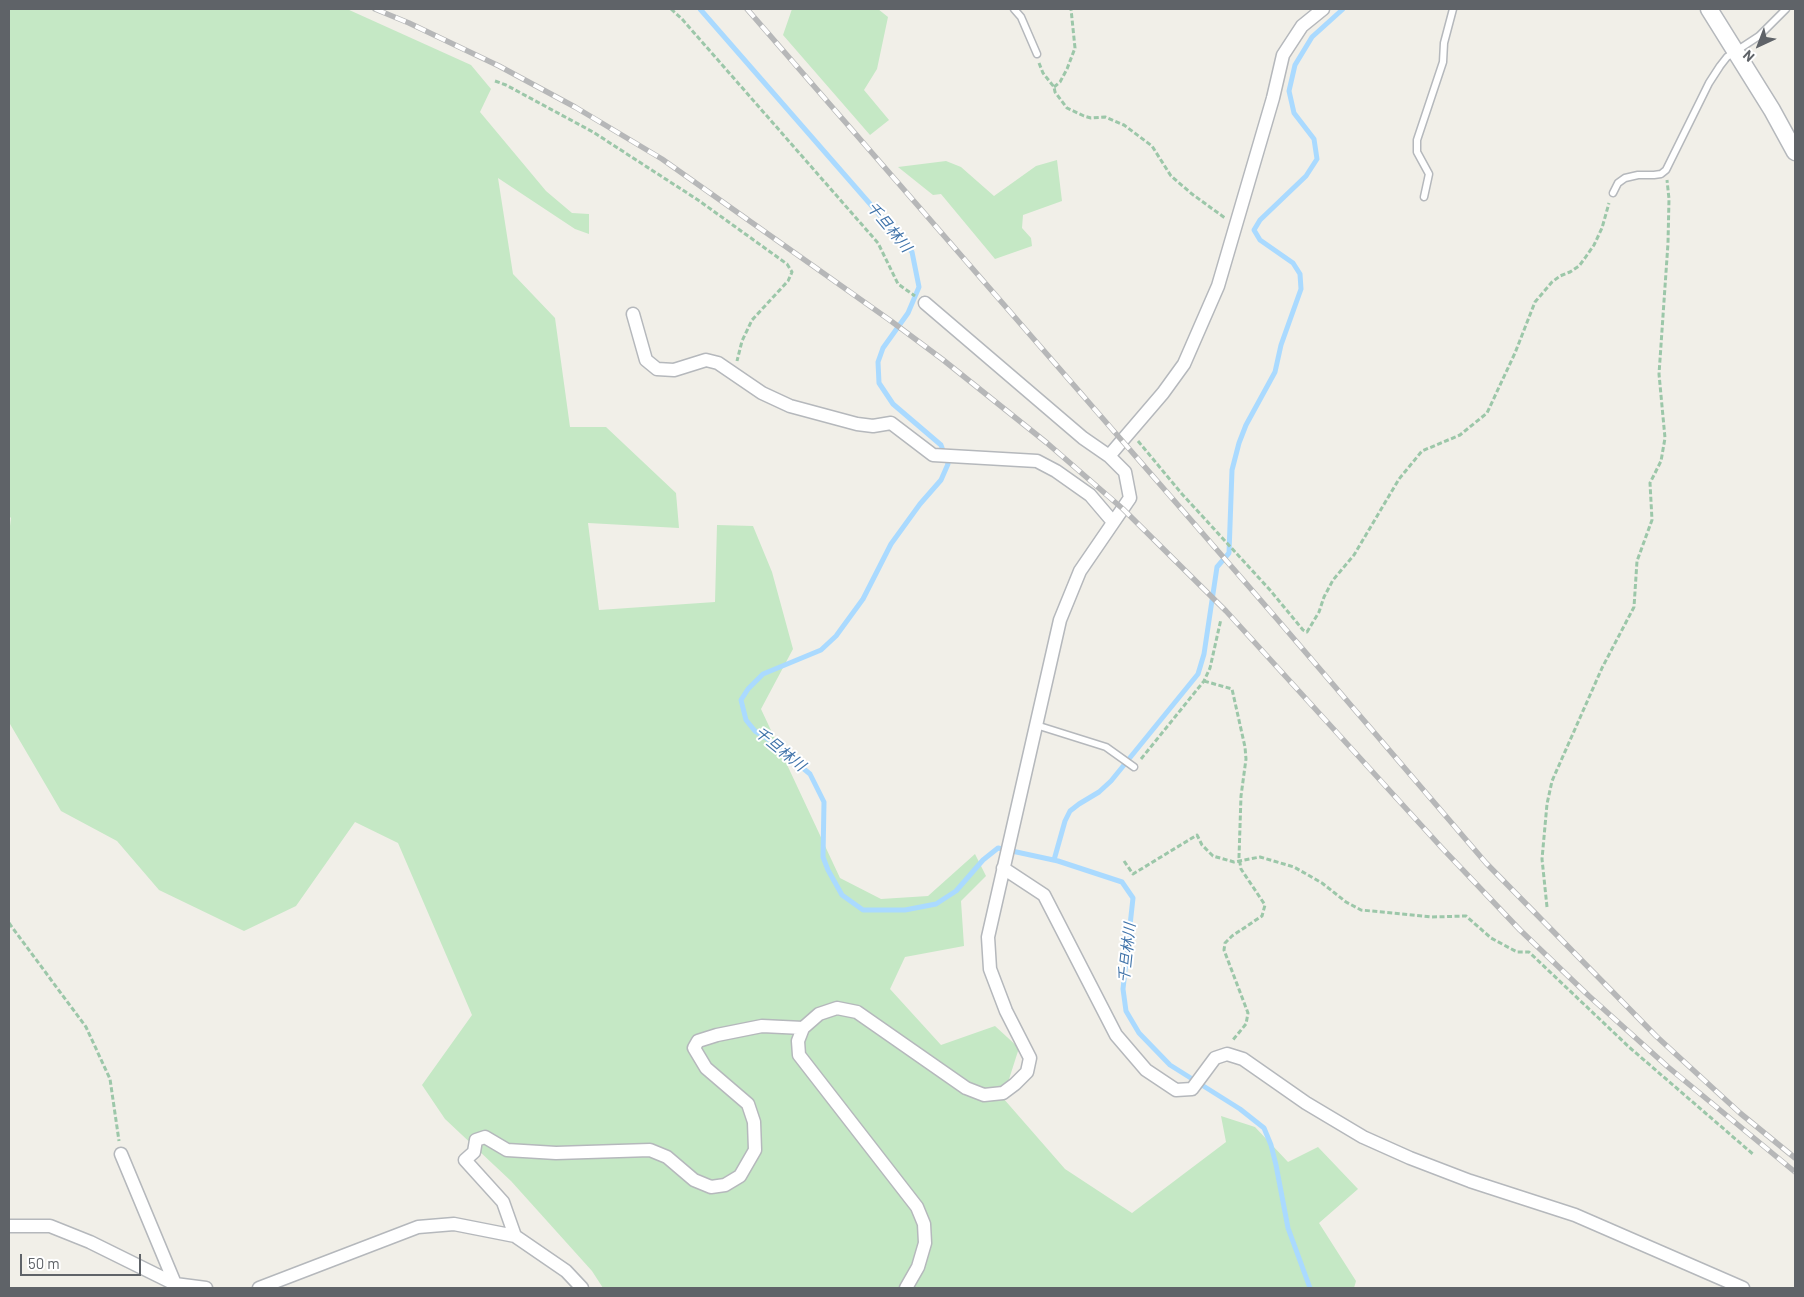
<!DOCTYPE html>
<meta charset="utf-8">
<style>
body{margin:0}
#map{position:relative;width:1804px;height:1297px;overflow:hidden;background:#f1efe8;font-family:Barlow,sans-serif}
canvas{display:block}
.frame{position:absolute;inset:0;border:10px solid #5f6368;pointer-events:none}
.north{position:absolute;left:1734px;top:20px;width:50px;height:50px;-webkit-text-stroke:4px #fff;paint-order:stroke;rotate:223deg;font-size:14px;font-weight:700;line-height:20px;text-align:center;color:#5f6368}
.north::after{content:'';display:block;margin:auto;width:18px;height:22px;background:#5f6368;clip-path:polygon(50% 0,100% 100%,50% 72%,0 100%)}
.scale{position:absolute;left:20px;top:1254px;width:121px;height:22px;box-sizing:border-box;border:2px solid #5f6368;border-top:0;padding-left:6px;font-size:15px;line-height:18px;white-space:nowrap;color:#5f6368;-webkit-text-stroke:4px #fff;paint-order:stroke}
</style>
<div id="map">
<canvas width="1804" height="1297"></canvas>
<div class="frame"></div>
<div class="north">N</div>
<div class="scale">50 m</div>
</div>
<script>
const context = document.querySelector('canvas').getContext('2d');
context.lineJoin = 'round';
function fill(path, color) { context.fillStyle = color; context.fill(path, 'evenodd'); }
const toPath = rows => new Path2D(rows.map(r => 'M' + r).join(''));
function trace(path, color, width, dash) { context.strokeStyle = color; context.lineWidth = width; context.lineCap = dash ? 'butt' : 'round'; context.setLineDash(dash || []); context.stroke(path); }
function label(font, color, halo, rows, align = 'center') {
  context.font = font + ' Barlow,"Noto Sans JP",sans-serif'; context.lineWidth = 4; context.setLineDash([]); context.textBaseline = 'middle'; context.strokeStyle = halo; context.fillStyle = color; for (const [text, x, y, turn = 0] of rows) {
    context.save(); context.translate(x, y); context.rotate((+turn || 0) * Math.PI / 180); context.textAlign = isNaN(turn) ? turn : align; if (halo) context.strokeText(text, 0, 0); context.fillText(text, 0, 0); context.restore();
  }
}
fill(toPath([
 [9,9,347,9,471,65,491,89,480,112,546,191,572,213,589,214,589,234,575,229,498,178,513,274,555,318,570,427,606,427,676,493,679,528,588,523,599,610,715,602,717,525,753,526,772,572,793,649,761,709,840,878,881,899,928,896,975,854,986,876,961,901,964,946,905,957,890,989,941,1045,995,1026,1019,1048,1003,1098,1065,1169,1132,1213,1226,1142,1221,1116,1255,1127,1288,1162,1318,1147,1358,1189,1319,1223,1356,1281,1354,1288,603,1288,592,1271,511,1181,445,1119,422,1085,472,1015,398,843,355,822,296,906,244,931,159,890,117,841,61,811,10,724,9,719,9,534,11,518,9,516],
 [792,9,878,9,888,17,877,69,864,90,889,120,870,135,783,35],
 [1057,160,1062,201,1023,215,1022,228,1031,238,1032,246,995,259,941,194,933,195,898,167,946,161,961,167,994,196,1036,166]
]), '#c5e8c5');
trace(toPath([
 [700,9,912,252,919,287,908,313,883,348,878,362,879,383,893,404,941,445,948,464,941,480,920,504,891,544,863,599,836,636,821,650,763,674,748,689,741,700,746,720,755,731,768,739,810,774,824,802,823,857,828,870,842,895,863,910,905,910,936,904,956,891,983,860,998,848,1058,861,1122,882,1133,898,1123,989,1126,1011,1139,1033,1170,1065,1240,1109,1264,1128,1271,1145,1276,1165,1288,1228,1310,1288],
 [1054,860,1065,821,1070,811,1079,804,1099,792,1111,781,1198,674,1204,654,1217,567,1229,553,1232,470,1239,443,1246,425,1275,372,1281,345,1301,289,1300,274,1293,263,1260,240,1254,230,1260,220,1306,176,1317,159,1314,139,1294,113,1289,91,1295,65,1312,37,1343,9]
]), '#aadaff', 5);
const service = toPath([
 [1014,9,1021,17,1037,54],
 [1613,193,1618,183,1625,178,1638,175,1654,175,1661,174,1666,170,1709,83,1720,66,1727,57,1759,36,1786,9],
 [1424,197,1429,174,1417,152,1417,140,1443,62,1444,43,1453,9],
 [1036,725,1106,747,1134,767]
]);
const minor = toPath([
 [925,303,1083,438,1109,456],
 [633,314,646,360,657,369,674,370,706,360,718,363,762,393,790,406,857,424,873,426,891,423,933,455,1037,461,1056,471,1090,495,1113,522],
 [1003,868,1044,895,1116,1035,1146,1070,1176,1090,1192,1089,1215,1058,1227,1054,1243,1059,1306,1103,1363,1137,1410,1158,1470,1181,1575,1215,1743,1288],
 [121,1154,176,1286],
 [9,1226,50,1226,90,1242,175,1284,206,1288],
 [515,1236,503,1202,465,1160,474,1152,476,1140,485,1137,507,1150,556,1153,650,1150,667,1157,694,1180,711,1187,725,1185,740,1176,755,1150,754,1122,748,1104,706,1068,694,1048,698,1041,717,1035,762,1026,803,1028],
 [259,1288,418,1227,454,1224,515,1236,566,1271,582,1288],
 [906,1288,918,1267,925,1243,924,1224,917,1207,799,1055,798,1041,803,1028,819,1014,837,1008,857,1012,966,1088,984,1095,1003,1093,1015,1084,1027,1072,1030,1058,1006,1011,990,969,988,937,1060,620,1080,571,1130,498,1125,472,1109,456,1163,393,1184,364,1218,286,1273,98,1283,55,1302,26,1323,9]
]);
const tertiary = toPath([
 [1709,9,1772,110,1795,152]
]);
trace(service, '#b5b8bc', 9);
trace(minor, '#b5b8bc', 15);
trace(tertiary, '#b5b8bc', 19);
trace(toPath([
 [671,9,682,19,878,243,898,284,915,296],
 [1039,63,1043,73,1054,87,1055,92,1067,108,1084,116,1091,118,1105,117,1124,125,1152,146,1171,176,1192,194,1225,218],
 [495,81,506,85,593,132,698,200,787,264,792,272,788,281,752,320,742,341,737,361],
 [1054,87,1060,82,1067,69,1075,48,1071,9],
 [1138,441,1182,494,1270,590,1303,630,1307,632,1319,612,1324,597,1333,580,1354,555,1399,479,1422,451,1460,435,1487,413,1515,353,1535,302,1552,282,1560,276,1570,272,1579,266,1585,258,1594,245,1602,228,1609,203],
 [1204,681,1232,689,1245,747,1246,759,1241,796,1239,857,1241,869,1265,905,1262,916,1232,936,1225,943,1224,950,1248,1013,1246,1024,1232,1041],
 [1141,759,1204,681,1210,668,1221,619],
 [1124,861,1133,874,1197,835,1202,845,1213,856,1234,862,1260,857,1294,867,1322,883,1346,902,1361,910,1432,917,1466,916,1491,938,1517,952,1529,952,1629,1047,1754,1155],
 [1547,907,1542,859,1547,804,1552,781,1602,668,1634,607,1637,561,1652,520,1650,483,1661,461,1665,438,1659,374,1668,243,1669,199,1667,180],
 [9,923,86,1027,110,1079,119,1141]
]), '#9cc7a9', 3, [5, 2.5]);
trace(service, '#fff', 6);
trace(minor, '#fff', 12);
trace(tertiary, '#fff', 16);
const rail = toPath([
 [375,9,409,23,499,66,575,107,662,159,891,321,942,359,1047,443,1123,509,1226,611,1442,848,1520,930,1589,996,1668,1067,1795,1172],
 [747,9,1277,619,1486,863,1656,1036,1740,1113,1795,1158]
]);
trace(rail, '#b6b7b8', 5.5);
trace(rail, '#fff', 4, [11]);
label('italic 15px', '#4174aa', '#fff', [
 ["千旦林川",889,227,50],
 ["千旦林川",780,749,39],
 ["千旦林川",1127,953,-84]
]);
</script>
